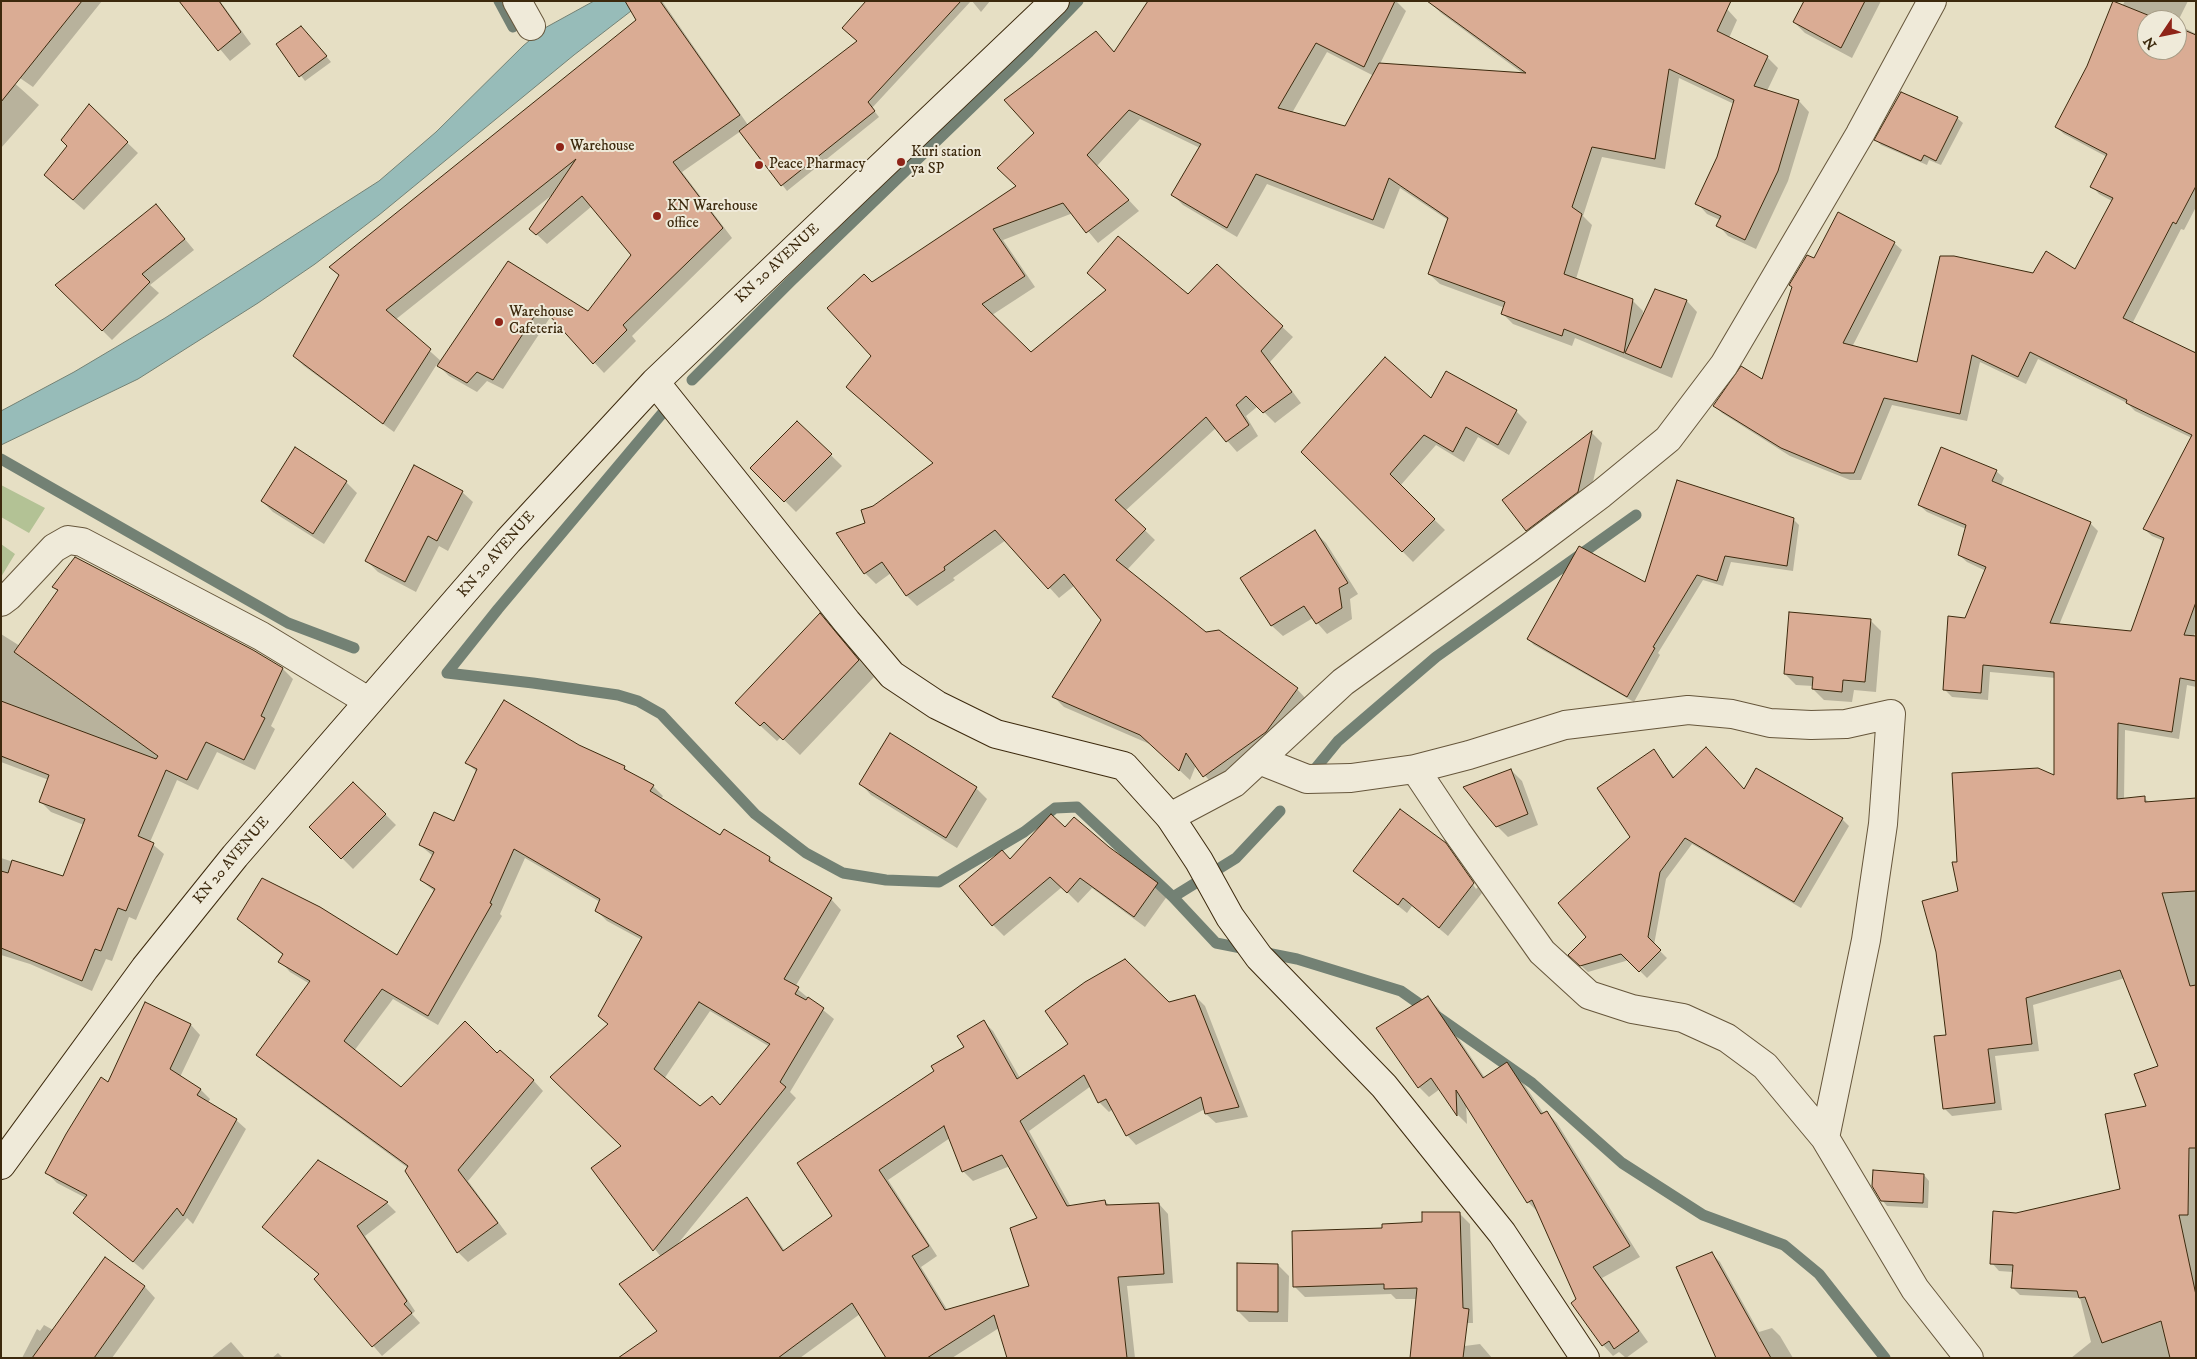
<!DOCTYPE html>
<style>
body{margin:0}
#map{position:relative;width:2197px;height:1359px;overflow:hidden;background:#e6dfc4;font-family:"IM FELL DW Pica",serif}
canvas{display:block}
.frame{position:absolute;inset:0;border:2px solid #3c290d;pointer-events:none}
.north{position:absolute;left:2137px;top:10px;width:50px;height:50px;box-sizing:border-box;background:#efead9;border:1px solid #a79d87;border-radius:50%;rotate:236deg;font-size:14px;font-weight:700;line-height:20px;text-align:center;color:#3c290d}
.north::after{content:'';display:block;margin:auto;width:18px;height:22px;background:#8f2418;clip-path:polygon(50% 0,100% 100%,50% 72%,0 100%)}
</style>
<div id="map">
<canvas width="2197" height="1359"></canvas>
<div class="frame"></div>
<div class="north">N</div>
</div>
<script>
const context = document.querySelector('canvas').getContext('2d');
context.lineJoin = 'round';
function fill(path, color) { context.fillStyle = color; context.fill(path, 'evenodd'); }
const toPath = rows => new Path2D(rows.map(r => 'M' + r).join(''));
function trace(path, color, width, dash) { context.strokeStyle = color; context.lineWidth = width; context.lineCap = dash ? 'butt' : 'round'; context.setLineDash(dash || []); context.stroke(path); }
function label(font, color, halo, rows, align = 'center') {
  context.font = font + ' "IM FELL DW Pica",serif'; context.lineWidth = 4; context.setLineDash([]); context.textBaseline = 'middle'; context.strokeStyle = halo; context.fillStyle = color; for (const [text, x, y, turn = 0] of rows) {
    context.save(); context.translate(x, y); context.rotate((+turn || 0) * Math.PI / 180); context.textAlign = isNaN(turn) ? turn : align; if (halo) context.strokeText(text, 0, 0); context.fillText(text, 0, 0); context.restore();
  }
}
fill(toPath([
 [1,485,45,508,29,533,1,517],
 [1,544,15,554,1,577]
]), '#b3c295');
const water = toPath([
 [594,1,644,1,574,55,379,215,315,264,258,303,138,379,1,445,1,411,74,372,165,318,379,181,436,132,523,46,543,29,594,1]
]);
fill(water, '#97bcb9');
trace(water, '#738174', 1);
fill(toPath([
 [1,1,102,1,33,87,1,65],
 [191,1,220,1,251,44,230,61,184,6],
 [639,1,662,1,748,125,859,42,868,1,971,1,872,108,879,117,787,191,741,131,682,172,732,238,632,336,636,341,604,373,551,316,503,389,487,381,477,392,449,376,437,364,394,432,304,366,294,356,340,276,331,267,638,20],
 [552,195,531,229,547,244,592,206,633,255,588,313,508,263,442,362,395,320],
 [972,1,990,1,981,12],
 [1149,1,1396,1,1406,11,1380,64,1525,75,1441,13,1431,3,1727,9,1737,20,1729,38,1767,57,1778,68,1767,91,1799,101,1809,112,1788,181,1756,249,1728,236,1718,225,1720,220,1707,214,1697,203,1718,158,1734,104,1679,78,1665,169,1602,157,1583,216,1592,225,1576,279,1632,300,1643,311,1642,319,1656,290,1687,301,1697,312,1672,378,1575,338,1572,346,1513,324,1503,314,1505,308,1440,284,1429,274,1448,220,1400,188,1384,229,1267,184,1237,237,1183,205,1173,195,1200,148,1140,119,1097,166,1139,211,1098,243,1073,213,1003,240,1035,287,992,315,1031,353,1107,291,1088,273,1188,296,1217,266,1293,337,1270,362,1301,403,1275,423,1258,406,1246,416,1258,436,1237,452,1216,428,1125,511,1155,540,1127,570,1205,633,1297,689,1307,700,1214,786,1196,765,1190,780,1152,745,1064,707,1054,697,1103,620,1075,585,1059,598,1006,540,953,578,955,580,917,606,907,596,891,573,876,584,865,573,867,524,874,507,934,464,858,397,873,356,872,283,1017,186,1115,53],
 [1327,52,1374,76,1346,128,1292,113],
 [1805,1,1881,1,1852,58,1805,33,1794,22],
 [2125,1,2188,1,2177,23,2177,20,2147,20,2147,50,2177,50,2177,24,2196,34,2196,207,2184,230,2181,229,2132,324,2196,354,2196,631,2193,637,2196,638,2196,687,2187,685,2179,739,2125,730,2124,799,2144,798,2150,803,2196,799,2196,1358,2071,1358,2091,1342,2080,1298,2020,1295,2013,1288,2013,1272,1999,1271,1992,1263,2017,1214,2122,1190,2160,1066,2125,978,2033,1005,2039,1051,1995,1056,2002,1110,1952,1116,1944,1108,1947,1036,1959,892,1959,863,2055,777,2056,678,1990,672,1988,700,1952,697,1944,689,1966,619,1986,571,1967,562,1959,555,1966,529,1927,512,1919,505,1996,471,2004,478,2001,486,2090,523,2098,531,2059,625,2132,632,2164,541,2152,536,2144,529,2192,438,2135,411,2127,403,2038,359,2026,384,1980,362,1967,421,1892,405,1861,480,1850,480,1790,456,1722,413,1715,406,1762,381,1815,260,1894,243,1902,250,1852,347,1918,363,2033,274,2075,271,2112,201,2099,194,2092,186,2107,157,2064,134,2056,127],
 [306,32,331,62,305,81,278,45],
 [1,71,39,105,1,148],
 [89,106,138,153,84,210,56,186,69,146],
 [1957,118,1963,123,1941,165,1929,160,1927,165,1881,145,1876,140],
 [165,215,194,250,150,285,159,293,112,340,57,285],
 [1431,400,1516,411,1527,422,1509,455,1478,437,1464,462,1436,445,1400,486,1445,530,1413,562,1303,451],
 [797,422,842,466,796,512,752,468],
 [1592,433,1602,443,1588,503,1538,541,1504,500],
 [346,482,357,493,324,544,273,512,262,501],
 [462,492,473,502,448,551,439,546,416,592,378,572,367,561],
 [1793,519,1799,525,1793,571,1731,562,1723,586,1703,580,1658,653,1660,655,1634,702,1534,645,1528,639,1646,584],
 [1315,532,1326,543,1358,594,1350,599,1352,619,1327,634,1313,618,1283,636,1272,626,1242,578],
 [53,587,283,669,293,679,271,726,275,729,255,770,217,752,198,790,177,780,150,842,164,854,136,920,129,917,112,961,106,959,92,991,30,964,1,955,1,858,63,878,84,825,51,812,41,802,49,780,1,762,1,634,20,646,59,592],
 [820,615,874,677,800,755,781,737,777,741,753,719],
 [1870,620,1881,631,1876,692,1854,690,1852,702,1824,700,1813,689,1813,686,1796,685,1785,674],
 [579,746,624,767,633,776,653,786,663,796,661,799,721,837,769,858,779,868,831,899,841,910,795,987,834,1019,790,1092,796,1098,676,1246,747,1199,756,1209,785,1251,834,1216,936,1071,966,1047,984,1022,993,1031,1020,1078,1168,1004,1195,996,1205,1006,1248,1117,1216,1123,1206,1114,1205,1109,1136,1145,1127,1135,1113,1109,1109,1112,1099,1102,1091,1086,1029,1131,1071,1207,1105,1201,1110,1206,1159,1204,1168,1214,1173,1283,1127,1286,1135,1358,1008,1358,999,1328,952,1358,888,1358,860,1314,800,1358,621,1358,659,1332,661,1257,593,1168,623,1146,609,1025,599,1016,642,940,607,921,597,911,600,902,525,858,500,914,502,916,438,1025,393,999,354,1051,401,1089,497,1055,533,1080,543,1091,468,1181,507,1234,468,1262,458,1252,408,1168,268,1065,258,1055,310,984,290,972,280,961,283,955,249,929,239,919,397,957,435,892,421,880,434,857,420,845,454,823,477,772,467,763],
 [710,1011,770,1047,721,1106,712,1097,700,1108,664,1079],
 [950,1138,963,1171,973,1181,1010,1166,1039,1218,1031,1287,948,1311,921,1267,937,1256,888,1180],
 [1654,751,1675,778,1745,790,1842,819,1849,826,1801,908,1692,844,1666,879,1654,945,1667,958,1647,978,1629,960,1588,972,1577,962,1632,837],
 [1511,770,1522,781,1538,825,1508,837,1497,826],
 [861,784,976,788,987,799,957,848,871,795],
 [385,814,396,825,353,869,311,827],
 [1065,828,1108,848,1157,884,1168,895,1145,927,1092,888,1078,903,1062,887,1004,936,993,925,1011,860],
 [1445,845,1476,889,1478,887,1482,893,1448,936,1412,906,1407,913,1355,871],
 [1428,998,1438,1008,1485,1078,1507,1064,1517,1074,1544,1114,1547,1112,1557,1123,1640,1257,1602,1278,1648,1342,1626,1358,1619,1352,1613,1356,1603,1345,1577,1299,1539,1213,1528,1202,1466,1104,1467,1124,1458,1115,1440,1089,1429,1097,1419,1087],
 [191,1025,200,1035,180,1077,201,1090,210,1099,208,1103,236,1120,246,1129,193,1224,187,1218,143,1270,85,1222,86,1198,57,1183,47,1173],
 [319,1162,387,1203,396,1212,365,1236,415,1311,412,1314,420,1323,382,1356,316,1279,320,1275,263,1227],
 [1924,1175,1929,1181,1928,1208,1887,1206,1882,1200],
 [1459,1213,1470,1224,1473,1323,1427,1323,1418,1299,1396,1299,1391,1294,1305,1297,1294,1286,1383,1229,1424,1223],
 [1712,1254,1720,1262,1759,1332,1772,1328,1780,1336,1793,1358,1717,1358],
 [105,1258,145,1287,155,1298,112,1358,22,1358,37,1329,40,1331,44,1325,53,1330],
 [1278,1265,1289,1276,1288,1322,1249,1322,1238,1311],
 [231,1342,245,1358,211,1358],
 [1480,1344,1492,1358,1411,1358,1411,1353],
 [278,1353,283,1358,272,1358]
]), '#0003');
trace(toPath([
 [499,1,513,27],
 [692,380,790,282,1029,52,1078,1],
 [1,459,288,623,354,648],
 [447,673,533,683,618,695,638,701,661,714,755,814,806,853,843,873,886,880,939,882,1024,832,1055,808,1077,807,1173,897,1216,943,1297,959,1401,991,1532,1083,1622,1163,1703,1215,1784,1245,1819,1274,1885,1358],
 [447,673,498,609,665,410],
 [1315,769,1338,741,1436,657,1636,515],
 [1173,897,1236,858,1280,811]
]), '#738174', 11);
const building = toPath([
 [1,1,82,1,1,102,1,1],
 [179,1,219,1,241,32,218,51,179,1],
 [625,1,660,1,740,115,673,162,723,228,623,325,627,330,593,364,541,306,493,380,477,372,467,383,437,366,508,261,588,311,631,255,582,196,536,235,529,229,576,159,386,310,431,349,383,424,293,356,339,275,329,267,636,20,625,1],
 [866,1,961,1,868,102,875,111,781,186,739,131,857,41,842,28,866,1],
 [1148,1,1395,1,1364,67,1316,43,1278,108,1345,126,1379,63,1526,73,1427,1,1731,1,1717,31,1768,56,1754,86,1799,100,1778,171,1745,240,1716,226,1721,216,1695,204,1717,157,1734,100,1669,69,1655,159,1592,147,1572,207,1582,214,1564,274,1633,299,1624,353,1564,329,1562,336,1501,314,1505,302,1428,274,1448,218,1389,178,1373,220,1256,174,1227,228,1171,195,1201,144,1129,110,1087,155,1129,200,1086,233,1063,203,993,229,1025,276,982,304,1031,352,1106,290,1087,273,1118,236,1188,294,1217,264,1283,326,1261,351,1292,392,1263,413,1246,396,1236,405,1249,425,1226,442,1206,417,1115,500,1146,529,1116,560,1206,632,1219,630,1298,688,1266,732,1203,777,1186,753,1179,771,1140,735,1052,697,1101,620,1064,574,1048,589,995,530,944,567,945,570,906,596,882,562,864,574,836,533,865,523,861,510,873,506,933,463,846,387,871,356,827,308,864,274,872,282,1016,186,997,168,1034,133,1004,100,1096,31,1114,52,1148,1],
 [1804,1,1865,1,1841,48,1793,22,1804,1],
 [2113,1,2160,20,2147,20,2147,50,2177,50,2177,27,2196,35,2196,186,2176,224,2173,222,2123,318,2196,353,2196,602,2184,635,2196,636,2196,681,2180,678,2172,732,2118,723,2117,799,2145,796,2145,802,2196,798,2196,891,2162,893,2190,986,2196,985,2196,1148,2189,1148,2188,1215,2179,1215,2196,1295,2196,1358,2170,1358,2161,1321,2102,1343,2085,1297,2079,1298,2077,1291,2011,1288,2013,1265,1990,1264,1993,1211,2016,1213,2120,1189,2105,1114,2146,1106,2134,1074,2158,1066,2120,970,2026,998,2032,1044,1988,1049,1995,1103,1943,1109,1934,1036,1946,1035,1936,952,1922,901,1958,891,1952,862,1957,862,1952,773,2038,768,2054,775,2054,672,1983,665,1981,693,1943,690,1948,616,1965,618,1986,567,1958,555,1966,525,1918,505,1941,447,1997,470,1992,481,2091,522,2050,623,2131,631,2164,538,2143,529,2192,435,2126,403,2127,400,2030,352,2018,377,1972,355,1960,414,1884,398,1854,473,1841,473,1781,448,1713,406,1741,366,1762,379,1792,287,1789,285,1807,255,1814,258,1838,212,1895,242,1843,343,1917,362,1940,256,1954,256,2033,273,2046,251,2075,269,2113,198,2090,187,2107,154,2055,127,2087,66,2113,1],
 [301,26,327,56,299,77,276,44,301,26],
 [1901,92,1958,117,1936,161,1924,155,1921,161,1874,140,1901,92],
 [89,104,128,142,73,200,44,175,67,146,61,140,89,104],
 [156,204,185,239,142,274,150,282,102,331,55,285,156,204],
 [1655,289,1687,300,1661,368,1625,353,1655,289],
 [1385,357,1431,398,1446,371,1517,410,1498,445,1466,427,1453,452,1424,435,1390,474,1435,519,1402,552,1301,452,1385,357],
 [797,421,832,454,784,502,750,468,797,421],
 [1592,431,1578,492,1526,531,1502,500,1592,431],
 [295,447,347,481,313,534,261,501,295,447],
 [414,465,463,491,437,541,428,536,405,582,365,561,414,465],
 [1677,480,1794,518,1787,566,1725,556,1717,581,1697,575,1653,647,1655,648,1627,697,1527,639,1579,546,1645,582,1677,480],
 [1315,530,1348,583,1339,588,1342,608,1316,624,1304,606,1271,626,1240,578,1315,530],
 [75,557,253,650,283,668,261,716,265,718,244,760,206,742,187,780,166,770,138,836,154,843,126,911,118,908,101,951,95,949,82,981,1,948,1,871,8,873,12,860,63,876,85,819,39,802,49,775,1,756,1,701,156,759,158,756,14,652,58,590,52,587,75,557],
 [1789,612,1871,619,1865,682,1843,680,1842,692,1812,689,1813,677,1784,674,1789,612],
 [820,613,859,660,783,740,764,722,760,726,735,703,820,613],
 [504,700,579,745,625,766,624,769,654,785,650,791,720,835,724,829,770,857,769,861,832,898,784,979,799,987,795,994,806,1000,808,997,824,1008,780,1082,786,1087,653,1251,591,1168,621,1146,550,1077,608,1024,598,1016,642,937,595,911,600,899,514,849,490,903,492,904,428,1016,382,989,344,1041,401,1087,465,1021,497,1053,500,1050,534,1080,458,1170,498,1223,457,1253,405,1171,408,1166,256,1055,310,981,278,962,283,954,237,919,262,878,320,907,397,955,435,889,420,880,434,852,419,845,434,812,454,821,477,769,465,763,504,700],
 [699,1002,770,1044,720,1105,712,1096,700,1106,654,1069,699,1002],
 [890,733,977,787,946,838,859,784,890,733],
 [1706,747,1744,789,1756,768,1843,818,1794,902,1685,838,1660,872,1648,937,1661,950,1639,972,1621,954,1580,966,1568,955,1586,937,1558,903,1630,837,1597,788,1654,749,1673,778,1706,747],
 [1511,769,1528,814,1496,827,1463,787,1511,769],
 [353,782,386,814,341,859,309,827,353,782],
 [1400,809,1446,843,1474,883,1439,928,1403,898,1398,905,1353,871,1400,809],
 [1051,814,1065,827,1074,817,1109,847,1158,883,1134,917,1080,878,1067,893,1050,877,992,926,959,886,1002,850,1010,859,1051,814],
 [1125,959,1169,1002,1195,995,1239,1107,1205,1114,1201,1097,1126,1136,1106,1099,1098,1103,1084,1075,1020,1121,1067,1206,1105,1200,1106,1205,1159,1203,1164,1274,1118,1277,1127,1358,1007,1358,994,1315,927,1358,886,1358,852,1303,778,1358,618,1358,657,1331,619,1284,747,1197,783,1251,832,1216,797,1163,934,1071,931,1066,964,1047,957,1036,984,1020,1017,1079,1068,1044,1045,1011,1085,982,1125,959],
 [944,1126,962,1172,1002,1155,1037,1218,1010,1228,1029,1286,945,1310,912,1256,929,1246,879,1170,944,1126],
 [1428,996,1483,1078,1507,1062,1541,1114,1547,1111,1630,1246,1593,1267,1639,1331,1614,1349,1609,1341,1602,1346,1571,1303,1576,1299,1532,1200,1527,1203,1456,1090,1457,1116,1431,1078,1418,1088,1376,1028,1428,996],
 [145,1002,191,1024,170,1069,201,1089,197,1095,237,1119,183,1216,177,1208,133,1262,73,1213,87,1195,45,1173,66,1134,101,1077,108,1082,145,1002],
 [318,1160,388,1202,357,1226,407,1301,404,1304,412,1313,372,1347,314,1279,319,1274,262,1227,318,1160],
 [1873,1170,1924,1174,1923,1203,1881,1201,1872,1186,1873,1170],
 [1422,1212,1460,1212,1463,1308,1469,1309,1463,1358,1410,1358,1417,1288,1384,1289,1384,1284,1293,1287,1292,1231,1382,1228,1382,1224,1422,1222,1422,1212],
 [1712,1252,1771,1358,1716,1358,1676,1267,1712,1252],
 [105,1257,145,1286,94,1358,32,1358,105,1257],
 [1237,1263,1278,1264,1278,1312,1237,1311,1237,1263]
]);
fill(building, '#daac94');
trace(building, '#3c290d', 1);
const street = toPath([
 [517,1,531,26],
 [1,602,9,596,54,548,68,540,82,542,261,636,368,701],
 [1259,760,1307,779,1351,778,1415,769,1469,755,1565,725,1688,710,1732,714,1770,723,1811,725,1846,724,1891,714,1883,824,1866,940,1825,1138],
 [1415,769,1457,832,1542,952,1589,995,1632,1009,1683,1018,1727,1038,1765,1066,1825,1138,1915,1289,1969,1358],
 [1170,817,1234,783,1343,682,1529,548,1601,494,1668,439,1724,365,1860,134,1932,1]
]);
const secondary = toPath([
 [655,382,847,622,892,675,937,705,996,734,1124,766,1170,817,1199,861,1230,917,1259,957,1384,1086,1502,1233,1585,1358],
 [1,1165,145,968,235,856,508,541,655,382,1055,1]
]);
trace(street, '#66563b', 30);
trace(secondary, '#3c290d', 30);
trace(street, '#efead9', 28);
trace(secondary, '#efead9', 28);
for (const [x, y, r, color] of [
 [560,147,5,"#8f2418"],
 [901,162,5,"#8f2418"],
 [759,165,5,"#8f2418"],
 [657,216,5,"#8f2418"],
 [499,322,5,"#8f2418"]
]) { const dot = new Path2D(); dot.arc(x, y, r, 0, 2 * Math.PI); context.fillStyle = color; context.fill(dot); trace(dot, '#efead9', 2); }
label('15px', '#3c290d', '#efead9', [
 ["Warehouse",570,147],
 ["Kuri station",911,153],
 ["ya SP",911,170],
 ["Peace Pharmacy",769,165],
 ["KN Warehouse",667,207],
 ["office",667,224],
 ["Warehouse",509,313],
 ["Cafeteria",509,330]
], 'left');
label('15px', '#3c290d', '#efead9', [
 ["KN 20 AVENUE",778,264,-43],
 ["KN 20 AVENUE",497,555,-49],
 ["KN 20 AVENUE",232,861,-50]
]);
</script>
